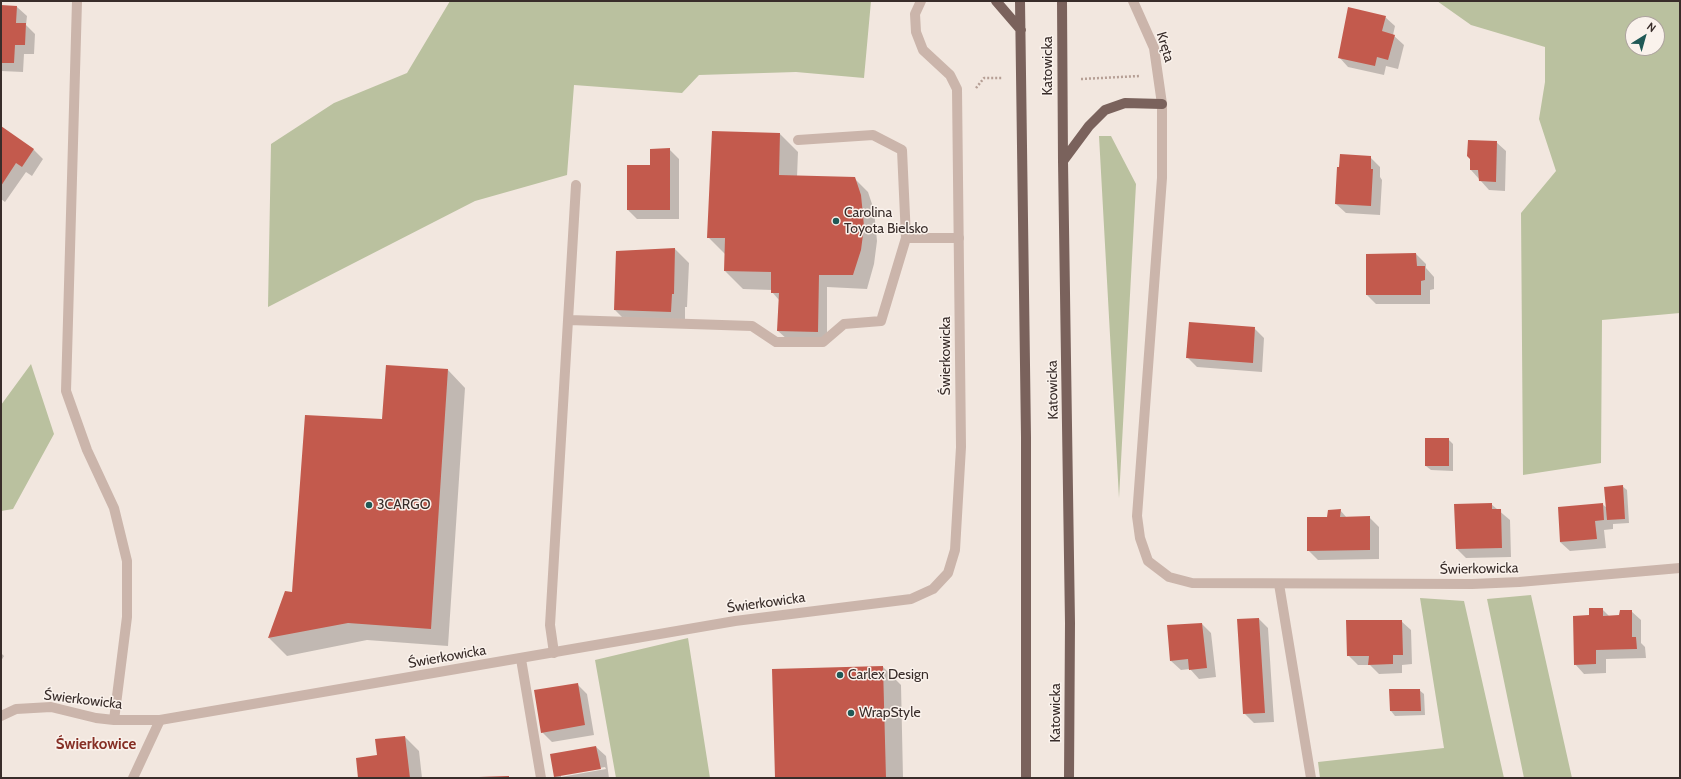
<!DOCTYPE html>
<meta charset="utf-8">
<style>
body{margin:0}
#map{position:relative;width:1681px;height:779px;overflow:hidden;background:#f2e7df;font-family:Cabin,sans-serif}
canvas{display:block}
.frame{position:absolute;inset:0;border:2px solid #392d2a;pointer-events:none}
.north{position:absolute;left:1625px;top:16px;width:40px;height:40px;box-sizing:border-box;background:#faf2ec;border:1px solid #ada39e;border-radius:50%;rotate:37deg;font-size:11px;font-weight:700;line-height:16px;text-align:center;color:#392d2a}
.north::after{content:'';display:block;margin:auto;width:14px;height:18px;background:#205956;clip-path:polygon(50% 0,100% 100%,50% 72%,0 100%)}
</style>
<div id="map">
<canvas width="1681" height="779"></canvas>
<div class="frame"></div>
<div class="north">N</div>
</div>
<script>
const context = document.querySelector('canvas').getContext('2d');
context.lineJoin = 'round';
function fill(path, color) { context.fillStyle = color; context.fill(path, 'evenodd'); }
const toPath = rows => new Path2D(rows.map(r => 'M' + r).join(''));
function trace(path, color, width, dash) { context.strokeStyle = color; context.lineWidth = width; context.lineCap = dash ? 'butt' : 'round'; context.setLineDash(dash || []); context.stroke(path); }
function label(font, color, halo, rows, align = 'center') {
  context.font = font + ' Cabin,sans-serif'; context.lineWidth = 3; context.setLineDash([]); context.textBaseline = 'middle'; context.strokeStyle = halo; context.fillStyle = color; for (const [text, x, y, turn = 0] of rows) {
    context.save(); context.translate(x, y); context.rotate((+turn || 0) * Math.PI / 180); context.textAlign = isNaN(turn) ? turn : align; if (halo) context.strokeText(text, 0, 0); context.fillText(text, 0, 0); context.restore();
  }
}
fill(toPath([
 [450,1,871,1,864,78,796,72,699,75,682,93,574,85,567,175,475,201,268,307,271,144,334,103,407,73],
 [1437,1,1680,1,1680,313,1602,320,1601,463,1523,475,1521,213,1556,171,1539,119,1545,82,1545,47,1471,25],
 [1633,24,1657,24,1657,48,1633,48],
 [1099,136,1111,136,1136,184,1119,498],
 [31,364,54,434,13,509,1,511,1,405],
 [1531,595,1572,778,1524,778,1487,599],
 [1420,598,1464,601,1504,778,1320,778,1318,762,1444,748],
 [688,638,710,778,616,778,595,660]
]), '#bac19f');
fill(toPath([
 [1,6,17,7,27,16,26,25,35,34,34,54,24,54,23,72,1,71],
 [1385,17,1395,26,1393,35,1404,45,1398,69,1386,66,1384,75,1348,67,1339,57],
 [1,128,34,150,43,159,32,176,26,172,5,202,1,199],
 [780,134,798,152,797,177,854,178,868,192,874,210,877,241,874,264,867,289,827,287,827,341,788,340,778,331,779,300,772,292,772,290,743,289,725,271,726,255,708,237],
 [1496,142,1506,151,1505,191,1489,190,1471,170],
 [669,149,679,159,679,219,637,219,628,210,651,166],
 [1370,157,1380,167,1380,177,1382,180,1380,215,1346,213,1336,204],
 [675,249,689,263,687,307,685,307,685,326,629,324,615,310],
 [1416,254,1426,264,1426,268,1434,277,1434,289,1430,290,1430,304,1376,304,1367,295],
 [1254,328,1264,338,1262,372,1197,367,1187,357],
 [448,370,465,388,448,646,367,640,287,656,269,638,286,592,293,593,383,420],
 [1448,439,1453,444,1453,471,1431,470,1426,466],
 [1622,486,1627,490,1629,523,1613,524,1613,529,1604,530,1606,548,1570,551,1560,542,1602,504,1607,508],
 [1491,504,1510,520,1511,557,1466,558,1457,549],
 [1340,510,1347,518,1369,517,1379,527,1379,559,1318,560,1308,550,1328,518],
 [1602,609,1610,617,1620,616,1631,611,1641,620,1641,643,1645,647,1646,658,1606,659,1606,673,1584,674,1575,664,1590,616],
 [1259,619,1268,628,1274,722,1254,723,1244,713],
 [1401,621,1411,630,1412,664,1402,665,1402,673,1379,674,1370,665,1358,665,1348,655],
 [1202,624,1211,633,1216,677,1199,679,1190,669,1181,670,1171,661],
 [1,653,4,656,1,661],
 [883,667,901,685,903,778,776,778],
 [577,684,587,694,594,735,552,742,542,732],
 [1390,690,1419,690,1424,694,1425,715,1395,716,1391,711],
 [405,737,419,751,422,778,359,778,378,756],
 [596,747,606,756,609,778,555,777,551,755],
 [605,767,606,769,561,777,561,775]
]), '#0003');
fill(toPath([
 [1,5,17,6,16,23,26,23,25,45,15,45,14,63,1,63],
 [1348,7,1386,16,1382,31,1395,35,1388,60,1377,57,1375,66,1338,58],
 [1,126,34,149,22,167,16,163,1,186],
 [712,131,780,133,779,175,855,177,861,195,863,215,864,227,861,250,853,275,819,275,818,332,777,331,779,293,771,293,771,272,724,271,725,238,707,238],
 [1468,140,1497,141,1496,182,1479,181,1478,170,1470,170,1470,159,1467,156],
 [670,148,670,210,627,210,627,165,650,165,650,149],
 [1340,154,1371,156,1371,169,1373,169,1371,206,1335,204,1337,167,1339,167],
 [675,248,674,294,672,294,671,312,614,310,616,251],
 [1416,253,1417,266,1425,266,1425,280,1421,281,1421,295,1366,295,1366,254],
 [1189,322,1255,327,1253,363,1186,358],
 [386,365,448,369,431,629,348,623,268,638,285,591,292,592,305,415,382,419],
 [1425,438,1449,438,1449,466,1425,466],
 [1623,485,1625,519,1607,520,1604,487],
 [1492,503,1492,509,1501,509,1502,548,1456,549,1454,504],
 [1603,503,1604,520,1595,521,1597,539,1560,542,1558,507],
 [1341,509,1340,517,1370,516,1370,550,1307,551,1307,517,1327,517,1328,510],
 [1589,608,1603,608,1603,616,1619,615,1620,610,1632,610,1632,637,1636,637,1637,649,1596,650,1596,664,1574,665,1573,616,1589,615],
 [1259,618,1265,713,1243,714,1237,619],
 [1346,620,1402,620,1403,655,1393,655,1393,664,1368,665,1369,656,1347,656],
 [1202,623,1207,668,1189,670,1188,659,1170,661,1167,625],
 [883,666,886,778,775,778,772,669],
 [578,683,585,725,541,733,534,690],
 [1389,689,1420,689,1421,711,1390,711],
 [405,736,410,778,358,778,356,758,377,755,375,739],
 [596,746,601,769,554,777,550,754],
 [509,776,509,778,479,778,479,777]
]), '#c35a4d');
trace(toPath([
 [1081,79,1140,76],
 [976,88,984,78,1002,78]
]), '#b69f95', 2.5, [2, 2]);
trace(toPath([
 [798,140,873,135,902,150,906,238],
 [569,320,752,326,776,342,823,342,844,324,881,321,906,238,959,238],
 [1279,584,1311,778],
 [554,653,550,625,576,185],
 [521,659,541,778],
 [133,778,160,720]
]), '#cbb5ab', 10);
trace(toPath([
 [77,1,66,391,87,450,114,508,127,561,127,617,114,720],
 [1133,1,1154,48,1162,104,1162,178,1137,516,1140,538,1148,561,1169,577,1192,583,1472,584,1519,582,1680,568],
 [1,716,16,709,51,707,96,718,114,720,160,720,735,621,911,599,933,589,948,573,955,550,961,447,957,89,950,75,923,50,916,32,915,14,921,1]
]), '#cbb5ab', 10);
trace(toPath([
 [996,1,1021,30],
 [1020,1,1026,437,1026,778],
 [1062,1,1063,161,1070,623,1069,778],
 [1063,161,1089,126,1105,110,1125,103,1162,104]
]), '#7a625c', 10);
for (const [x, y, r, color] of [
 [836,221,4,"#205956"],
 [369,505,4,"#205956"],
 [840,675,4,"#205956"],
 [851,713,4,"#205956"]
]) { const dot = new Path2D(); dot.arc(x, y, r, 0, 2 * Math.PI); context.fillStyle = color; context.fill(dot); trace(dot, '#faf2ec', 1.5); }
label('14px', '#392d2a', '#faf2ec', [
 ["Kręta",1165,47,73],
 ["Katowicka",1048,66,-90],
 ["Świerkowicka",946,356,-90],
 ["Katowicka",1053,390,-91],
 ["Świerkowicka",1479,569,-1],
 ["Świerkowicka",766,603,-8],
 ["Świerkowicka",447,657,-10],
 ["Świerkowicka",83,700,7],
 ["Katowicka",1056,713,-90]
]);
label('14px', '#392d2a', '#faf2ec', [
 ["Carolina",844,213],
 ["Toyota Bielsko",844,229],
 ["3CARGO",377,505],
 ["Carlex Design",848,675],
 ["WrapStyle",859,713]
], 'left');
label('bold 15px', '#862f25', '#faf2ec', [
 ["Świerkowice",96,745]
]);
</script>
